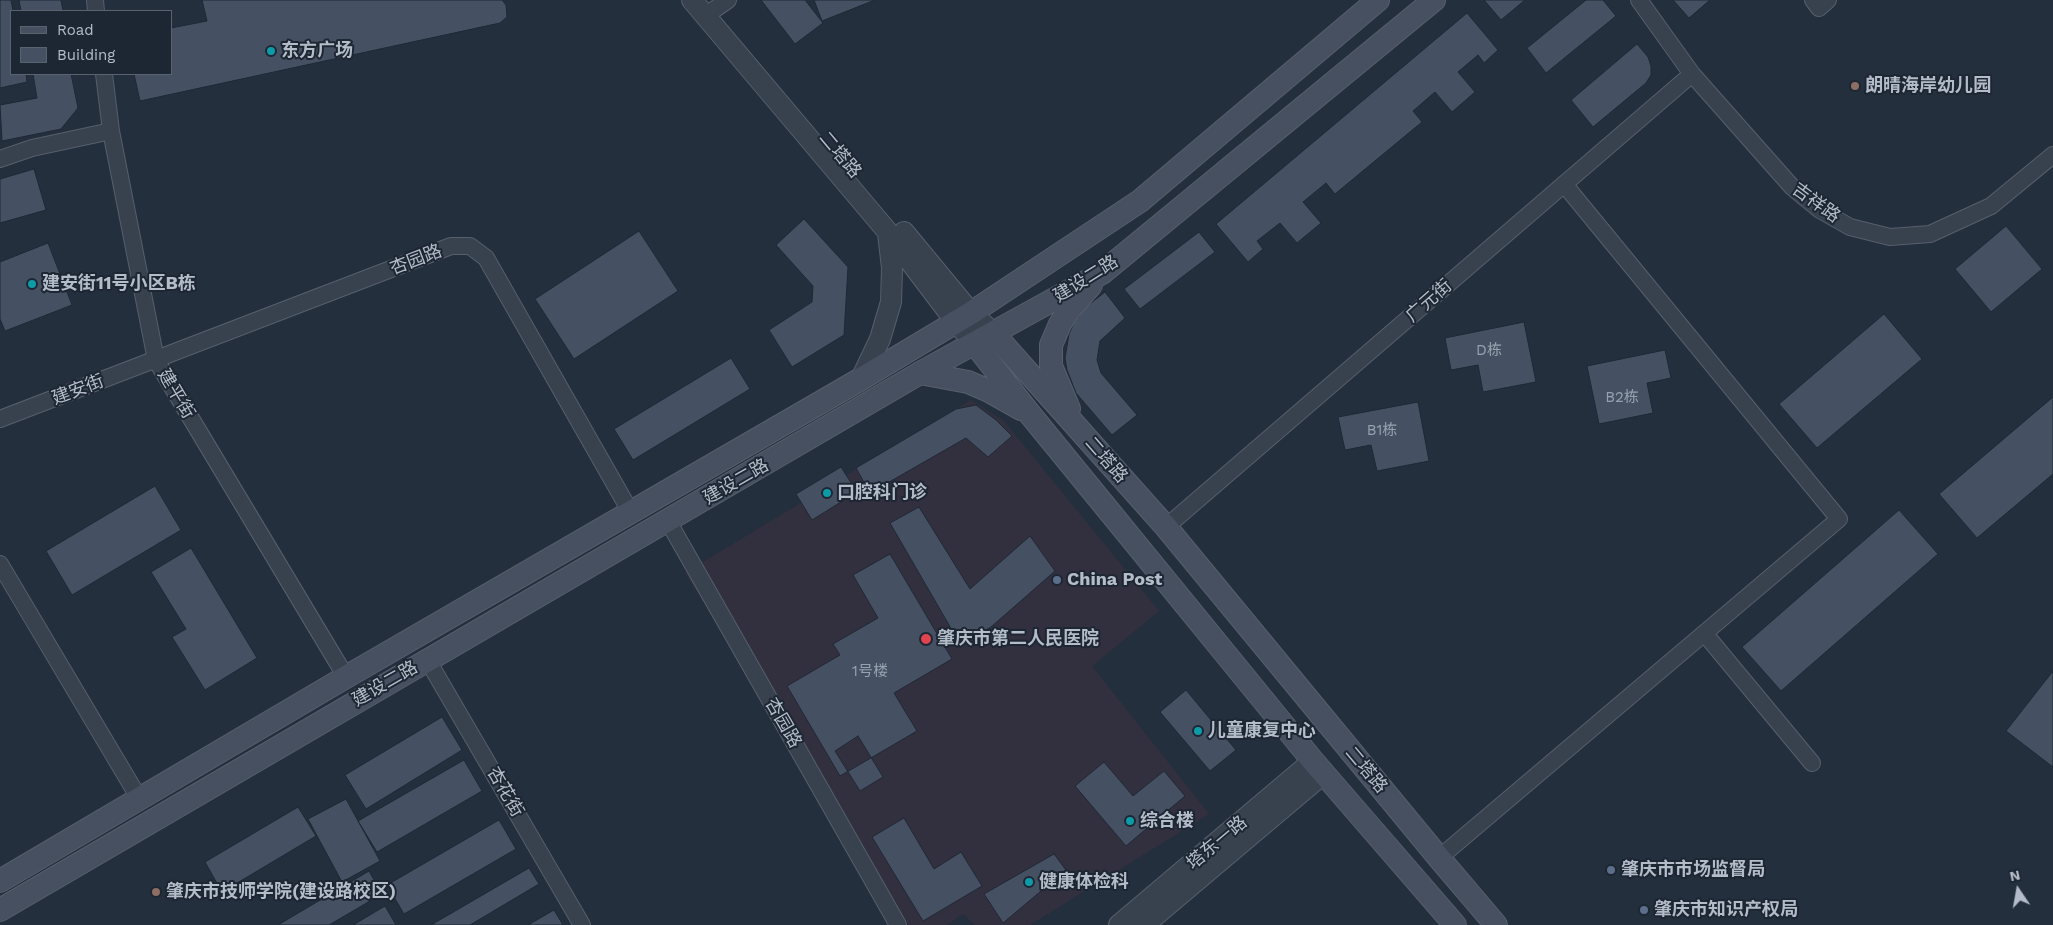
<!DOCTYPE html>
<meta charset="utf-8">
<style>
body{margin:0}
#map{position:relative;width:2053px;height:925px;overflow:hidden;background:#242f3e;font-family:"Work Sans",sans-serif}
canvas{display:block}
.legend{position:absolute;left:10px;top:10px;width:162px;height:65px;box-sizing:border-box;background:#1d2633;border:1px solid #59626f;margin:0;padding:6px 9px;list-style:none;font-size:15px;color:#b4bcc9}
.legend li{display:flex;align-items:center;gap:10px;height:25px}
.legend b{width:25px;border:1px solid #59626f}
.north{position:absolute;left:1993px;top:865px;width:50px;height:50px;-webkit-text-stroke:4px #1d2633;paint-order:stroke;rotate:348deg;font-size:14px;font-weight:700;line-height:20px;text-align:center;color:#b4bcc9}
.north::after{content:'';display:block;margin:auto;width:18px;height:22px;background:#b4bcc9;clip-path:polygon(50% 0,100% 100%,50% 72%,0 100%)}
</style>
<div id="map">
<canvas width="2053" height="925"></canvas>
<ul class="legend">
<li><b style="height:6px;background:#465061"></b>Road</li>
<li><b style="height:14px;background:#455162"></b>Building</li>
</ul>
<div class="north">N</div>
</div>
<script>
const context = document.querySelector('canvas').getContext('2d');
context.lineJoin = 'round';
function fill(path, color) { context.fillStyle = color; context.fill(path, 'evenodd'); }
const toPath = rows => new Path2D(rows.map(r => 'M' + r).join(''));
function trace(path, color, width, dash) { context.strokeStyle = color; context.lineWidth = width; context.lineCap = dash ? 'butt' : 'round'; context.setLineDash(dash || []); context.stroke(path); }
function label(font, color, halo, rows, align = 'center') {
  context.font = font + ' "Work Sans","Noto Sans SC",sans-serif'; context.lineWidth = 4; context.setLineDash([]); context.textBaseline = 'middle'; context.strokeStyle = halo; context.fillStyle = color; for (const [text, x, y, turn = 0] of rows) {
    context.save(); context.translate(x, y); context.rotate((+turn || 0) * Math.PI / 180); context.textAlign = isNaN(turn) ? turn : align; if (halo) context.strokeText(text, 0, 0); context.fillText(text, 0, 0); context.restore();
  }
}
fill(toPath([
 [971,400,1004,421,1159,611,1092,666,1209,814,1030,925,975,925,963,914,947,925,909,925,685,573]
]), '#32303f');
const building = toPath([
 [0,0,11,0,13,11,11,11,11,74,26,74,27,82,0,88,0,0],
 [19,0,61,0,63,11,21,11,19,0],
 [202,0,502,0,506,5,507,17,500,23,140,101,134,74,171,74,171,28,207,21,202,0],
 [761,0,805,0,823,23,795,44,761,0],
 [814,0,875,0,822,21,814,0],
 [1484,0,1525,0,1501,20,1484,0],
 [1586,0,1603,0,1616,16,1546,73,1527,48,1586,0],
 [1673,0,1710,0,1689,18,1673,0],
 [1467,13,1498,50,1484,63,1478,55,1458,72,1475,92,1452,112,1435,92,1413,111,1422,122,1335,194,1326,183,1303,202,1321,223,1297,243,1280,223,1257,241,1263,249,1248,262,1216,224,1467,13],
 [1637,44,1648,57,1651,66,1651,75,1646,83,1593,127,1571,100,1637,44],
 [33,74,71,74,78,108,61,129,2,141,0,105,37,98,33,74],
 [34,169,46,210,0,223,0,179,34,169],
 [804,219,848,267,844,335,792,367,769,330,812,302,813,286,776,245,804,219],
 [2006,226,2042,269,1991,312,1955,269,2006,226],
 [639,231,678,291,574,359,535,299,639,231],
 [1199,232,1215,252,1140,309,1124,289,1199,232],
 [48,243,72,305,5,331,0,319,0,262,48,243],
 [1105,292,1125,318,1100,341,1097,360,1101,373,1137,415,1112,435,1076,393,1067,370,1065,358,1069,334,1074,323,1086,307,1105,292],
 [1884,314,1922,359,1817,448,1779,404,1884,314],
 [1524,322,1536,382,1483,392,1478,365,1451,370,1445,338,1524,322],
 [1665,350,1671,378,1647,383,1653,413,1599,424,1587,366,1665,350],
 [731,358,750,389,633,460,614,429,731,358],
 [2053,397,2053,474,1977,538,1939,494,2053,397],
 [1418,402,1429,461,1377,471,1371,445,1345,450,1338,417,1418,402],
 [976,405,996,420,1012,436,988,457,966,438,870,493,856,468,956,409,976,405],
 [841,467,857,492,812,520,796,494,841,467],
 [155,486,181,530,72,595,46,551,155,486],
 [919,507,970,589,1030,536,1055,571,991,627,960,644,890,523,919,507],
 [1899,510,1938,554,1781,691,1742,647,1899,510],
 [191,548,257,658,205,690,172,637,186,629,151,572,191,548],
 [890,554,952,659,894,693,917,731,840,776,787,686,840,655,833,644,878,618,853,575,890,554],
 [2053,671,2053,767,2006,731,2053,671],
 [1186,690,1236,750,1210,771,1160,712,1186,690],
 [442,717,462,750,366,809,345,775,442,717],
 [858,736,883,777,860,791,835,751,858,736],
 [464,760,482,791,377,852,358,821,464,760],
 [1104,762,1133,796,1164,771,1185,796,1126,846,1075,786,1104,762],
 [346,799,380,861,342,882,308,819,346,799],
 [298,807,316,836,222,892,205,862,298,807],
 [904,818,934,869,961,852,982,886,923,921,872,837,904,818],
 [499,820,516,849,404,914,387,885,499,820],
 [1054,854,1066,870,1003,923,984,894,1054,854],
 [529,868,539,884,470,925,431,925,529,868],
 [369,871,382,894,329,925,278,925,369,871],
 [385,906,396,925,353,925,385,906],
 [554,910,563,925,528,925,554,910]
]);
fill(building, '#455162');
trace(building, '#1f2835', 1);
const minor = toPath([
 [95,0,96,11],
 [1639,0,1692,74,1792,187,1820,210,1850,227,1890,237,1930,234,1991,206,2053,155],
 [1813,0,1819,8,1828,0],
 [705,16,728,0],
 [104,74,111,131,156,360,346,677],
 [0,159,32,148,111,131],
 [0,419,451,246,470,246,486,258,630,511],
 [668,521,898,925],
 [1166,527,1692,74],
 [0,564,139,798],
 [1705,634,1812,763],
 [427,659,582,925],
 [1439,858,1839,519,1564,184]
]);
const tertiary = toPath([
 [692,0,887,231,956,322,975,344],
 [904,232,971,313,993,333],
 [861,379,880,339,891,302,892,268,888,233],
 [1119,925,1313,761],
 [1144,925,1324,773]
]);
const secondary = toPath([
 [993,333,1166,527,1439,858,1496,925],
 [975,344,1029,413,1313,761,1455,925],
 [920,373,968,382,989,391,1021,409],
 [1069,409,1051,366,1051,345,1060,324,1069,310,1091,285],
 [0,881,346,677,861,379,971,313,1140,201,1378,0],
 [0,910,920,373,1102,273,1434,0]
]);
trace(minor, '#565f6c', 18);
trace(tertiary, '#565f6c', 22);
trace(secondary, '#565f6c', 24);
trace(minor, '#38414e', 16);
trace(tertiary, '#38414e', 20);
trace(secondary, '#465061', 22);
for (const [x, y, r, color] of [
 [271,51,5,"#0f9aa8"],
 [1855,86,5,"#8d6e63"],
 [32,284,5,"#0f9aa8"],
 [827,493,5,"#0f9aa8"],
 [1057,580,5,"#5c6f8a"],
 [926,639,6,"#e0444e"],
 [1198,731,5,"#0f9aa8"],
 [1130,821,5,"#0f9aa8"],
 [1611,870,5,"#5c6f8a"],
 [1029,882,5,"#0f9aa8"],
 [156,892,5,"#8d6e63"],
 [1644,910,5,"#5c6f8a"]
]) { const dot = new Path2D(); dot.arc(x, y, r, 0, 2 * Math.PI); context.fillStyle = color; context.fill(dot); trace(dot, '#1d2633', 2); }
label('15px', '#98a1af', null, [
 ["D栋",1489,351],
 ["B2栋",1622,398],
 ["B1栋",1382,431],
 ["1号楼",870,672]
]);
label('bold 18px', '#b4bcc9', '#1d2633', [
 ["东方广场",281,51],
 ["朗晴海岸幼儿园",1865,86],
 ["建安街11号小区B栋",42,284],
 ["口腔科门诊",837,493],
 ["China Post",1067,580],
 ["肇庆市第二人民医院",937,639],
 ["儿童康复中心",1208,731],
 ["综合楼",1140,821],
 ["肇庆市市场监督局",1621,870],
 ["健康体检科",1039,882],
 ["肇庆市技师学院(建设路校区)",166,892],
 ["肇庆市知识产权局",1654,910]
], 'left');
label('18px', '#b4bcc9', '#1d2633', [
 ["二塔路",840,155,50],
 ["吉祥路",1816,203,36],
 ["杏园路",416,260,-21],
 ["建设二路",1086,279,-32],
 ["广元街",1429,301,-41],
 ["建安街",78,390,-21],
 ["建平街",176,394,59],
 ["二塔路",1106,460,49],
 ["建设二路",736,482,-30],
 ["建设二路",385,684,-30],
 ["杏园路",783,723,60],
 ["二塔路",1366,770,50],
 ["杏花街",505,792,60],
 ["塔东一路",1217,843,-40]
]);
</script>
